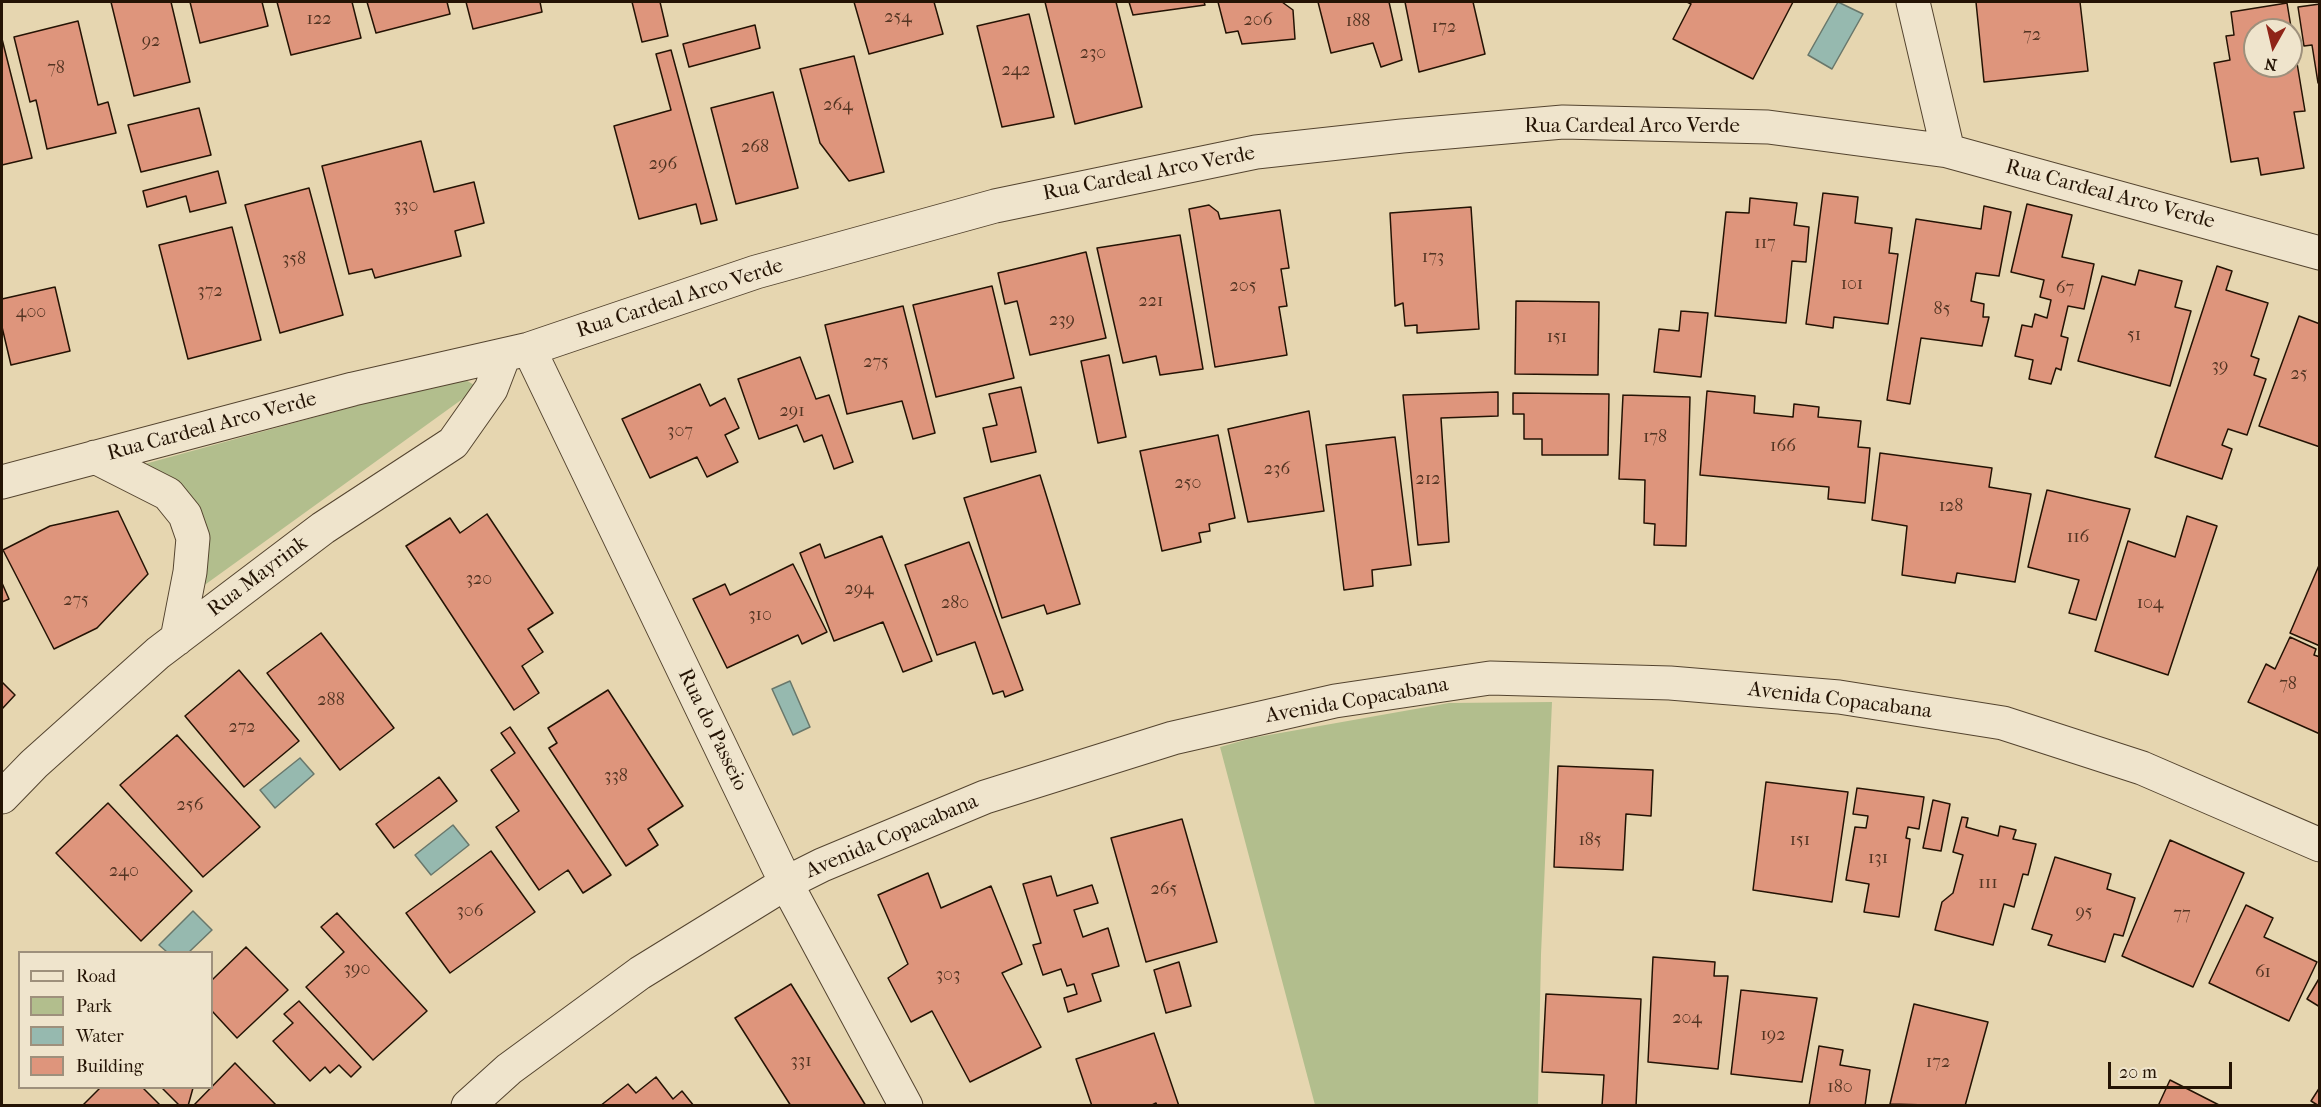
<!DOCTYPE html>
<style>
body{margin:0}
#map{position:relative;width:2321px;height:1107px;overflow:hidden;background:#e6d6b0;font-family:"IM FELL French Canon",serif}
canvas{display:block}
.frame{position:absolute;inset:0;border:3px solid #241304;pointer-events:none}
.legend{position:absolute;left:18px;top:951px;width:195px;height:138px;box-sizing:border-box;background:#efe4cc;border:2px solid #9e907c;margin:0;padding:8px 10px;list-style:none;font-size:18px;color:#241304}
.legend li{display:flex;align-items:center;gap:12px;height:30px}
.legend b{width:30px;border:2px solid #9e907c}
.north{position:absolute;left:2243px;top:18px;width:60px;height:60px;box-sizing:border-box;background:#efe4cc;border:2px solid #9e907c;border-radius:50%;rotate:188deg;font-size:16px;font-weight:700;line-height:24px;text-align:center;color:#241304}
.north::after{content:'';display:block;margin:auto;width:21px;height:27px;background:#8f2418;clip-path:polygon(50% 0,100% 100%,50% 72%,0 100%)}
.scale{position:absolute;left:2108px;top:1062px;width:124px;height:27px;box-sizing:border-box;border:3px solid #241304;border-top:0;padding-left:8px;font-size:18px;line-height:21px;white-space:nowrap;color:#241304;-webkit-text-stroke:4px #efe4cc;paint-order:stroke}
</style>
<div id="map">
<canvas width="2321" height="1107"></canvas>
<div class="frame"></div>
<ul class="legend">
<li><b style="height:8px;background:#efe4cc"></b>Road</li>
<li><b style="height:16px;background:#b2be8d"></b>Park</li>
<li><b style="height:16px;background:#96b9af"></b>Water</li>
<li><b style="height:16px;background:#de957c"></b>Building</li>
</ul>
<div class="north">N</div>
<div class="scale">20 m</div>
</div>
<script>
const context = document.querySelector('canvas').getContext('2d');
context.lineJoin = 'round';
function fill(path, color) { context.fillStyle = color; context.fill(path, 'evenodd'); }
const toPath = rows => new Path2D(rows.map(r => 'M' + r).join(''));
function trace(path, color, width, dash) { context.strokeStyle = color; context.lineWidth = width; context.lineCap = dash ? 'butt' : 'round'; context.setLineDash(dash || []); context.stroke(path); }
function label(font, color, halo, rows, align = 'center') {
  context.font = font + ' "IM FELL French Canon",serif'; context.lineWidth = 4.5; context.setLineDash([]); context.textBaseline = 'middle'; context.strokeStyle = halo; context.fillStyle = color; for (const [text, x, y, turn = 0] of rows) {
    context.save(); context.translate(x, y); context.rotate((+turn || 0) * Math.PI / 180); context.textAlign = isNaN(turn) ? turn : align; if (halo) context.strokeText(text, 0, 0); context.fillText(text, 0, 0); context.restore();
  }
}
fill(toPath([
 [461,377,474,385,468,395,199,589,208,534,186,490,141,465],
 [1552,702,1541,954,1538,1105,1315,1105,1220,747,1252,738,1449,703]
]), '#b2be8d');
const water = toPath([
 [1838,2,1863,14,1832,69,1808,55,1838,2],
 [790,681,810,727,793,735,772,689,790,681],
 [300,758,314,774,275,808,260,790,300,758],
 [453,825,469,845,431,875,415,855,453,825],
 [193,911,212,930,189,952,167,952,159,945,193,911]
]);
fill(water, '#96b9af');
trace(water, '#68776b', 1.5);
const building = toPath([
 [111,2,171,2,190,82,134,96,111,2],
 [190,2,262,2,268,26,200,43,190,2],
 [277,2,352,2,361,38,291,55,277,2],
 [367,2,447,2,450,14,376,33,367,2],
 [466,2,540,2,542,12,473,29,466,2],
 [632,2,660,2,668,36,642,42,632,2],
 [854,2,934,2,943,34,869,54,854,2],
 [1045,2,1116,2,1142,107,1075,124,1045,2],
 [1129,2,1204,2,1205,5,1133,15,1129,2],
 [1218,2,1282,2,1293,10,1295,39,1242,44,1238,31,1226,33,1218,2],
 [1318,2,1389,2,1402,60,1381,67,1373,43,1331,53,1318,2],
 [1405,2,1473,2,1485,54,1419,72,1405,2],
 [1687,2,1793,2,1753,79,1673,39,1691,4,1687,2],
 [1976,2,2080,2,2088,71,1984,82,1976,2],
 [2287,3,2305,111,2294,112,2304,168,2261,175,2258,158,2231,162,2214,63,2230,60,2226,36,2234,35,2231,12,2287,3],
 [2255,30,2291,30,2291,66,2255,66,2255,30],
 [2320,4,2320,82,2318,83,2312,45,2304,46,2298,7,2320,4],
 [1029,14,1054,117,1002,127,977,26,1029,14],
 [78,21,98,105,108,102,116,133,47,149,36,100,30,102,14,37,78,21],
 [755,25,760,48,689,67,683,44,755,25],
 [2,39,32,158,2,165,2,39],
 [671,50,717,220,701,224,696,204,639,219,614,126,671,110,656,54,671,50],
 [854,56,884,172,849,181,820,143,800,69,854,56],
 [773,92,798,188,736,204,711,108,773,92],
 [199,108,211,155,141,172,128,125,199,108],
 [421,141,434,192,474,182,484,223,455,231,461,256,375,278,372,269,349,274,322,166,421,141],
 [218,171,226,203,190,212,186,196,147,207,143,191,218,171],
 [309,188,343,315,280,333,245,205,309,188],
 [1823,193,1858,197,1855,223,1892,228,1889,253,1898,254,1888,324,1834,317,1833,328,1806,324,1823,193],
 [1750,198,1797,203,1794,225,1809,227,1806,262,1792,261,1786,323,1715,316,1726,212,1749,213,1750,198],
 [2027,204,2072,215,2062,257,2094,264,2084,309,2068,306,2061,336,2068,338,2061,370,2056,368,2051,384,2029,379,2033,360,2015,356,2022,325,2032,327,2035,314,2047,318,2051,300,2040,297,2044,280,2011,272,2027,204],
 [1209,205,1218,212,1220,219,1280,210,1289,268,1281,269,1287,306,1279,307,1287,355,1215,367,1189,209,1209,205],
 [1984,206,2011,212,1999,276,1976,273,1971,301,1984,304,1983,317,1989,317,1982,346,1921,338,1910,404,1887,400,1916,219,1981,229,1984,206],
 [1471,207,1479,329,1417,333,1417,325,1405,326,1403,303,1395,306,1390,213,1471,207],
 [232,227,261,340,188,359,159,245,232,227],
 [1180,235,1203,369,1160,375,1156,356,1123,363,1097,248,1180,235],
 [1086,252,1106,338,1030,355,1017,301,1005,304,998,273,1086,252],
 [2217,266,2232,271,2226,290,2268,303,2251,356,2259,359,2254,375,2266,379,2247,435,2228,429,2222,445,2232,449,2222,479,2155,457,2217,266],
 [2139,270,2182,281,2175,307,2191,311,2170,386,2078,361,2102,276,2135,285,2139,270],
 [992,286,1014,378,936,397,913,305,992,286],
 [55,287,70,351,11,365,2,327,2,299,55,287],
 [1516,301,1599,302,1598,375,1515,374,1516,301],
 [903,306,935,433,913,439,902,401,847,414,825,325,903,306],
 [1681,311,1708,313,1701,377,1654,372,1659,329,1679,331,1681,311],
 [2299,316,2320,324,2320,447,2259,426,2299,316],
 [1109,355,1126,437,1098,443,1081,361,1109,355],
 [800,357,816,399,829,395,853,462,834,469,822,435,804,442,797,425,759,439,738,379,800,357],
 [700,384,710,406,725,398,739,428,725,435,738,462,707,477,697,457,650,478,622,419,700,384],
 [1021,387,1036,452,991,462,983,428,997,425,989,394,1021,387],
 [1707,391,1755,396,1754,413,1793,417,1794,404,1819,407,1818,417,1861,421,1858,447,1870,448,1865,503,1828,499,1829,487,1700,475,1707,391],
 [1498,392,1498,416,1441,418,1449,542,1418,545,1403,395,1498,392],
 [1513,393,1609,394,1608,455,1542,455,1542,439,1524,439,1524,414,1513,414,1513,393],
 [1623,395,1690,397,1686,546,1654,545,1655,524,1644,523,1645,480,1619,479,1623,395],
 [1309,411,1324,511,1248,522,1228,429,1309,411],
 [1218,435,1235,518,1209,524,1210,531,1199,533,1201,542,1162,551,1140,451,1218,435],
 [1395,437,1411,565,1372,570,1373,586,1344,590,1326,445,1395,437],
 [1880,453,1992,468,1989,487,2031,494,2015,582,1957,573,1955,583,1902,575,1907,526,1872,520,1880,453],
 [1040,475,1080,604,1047,614,1044,605,1002,618,964,498,1040,475],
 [2047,490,2130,509,2096,620,2069,613,2079,580,2028,567,2047,490],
 [118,511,148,574,97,628,54,649,3,550,50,526,118,511],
 [487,514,553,613,528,629,543,652,522,666,539,693,514,710,406,546,450,518,460,533,487,514],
 [2187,516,2217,526,2168,675,2095,651,2128,541,2175,557,2187,516],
 [882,536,932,661,903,672,883,622,834,641,800,553,820,544,825,558,882,536],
 [969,542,1023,690,1005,697,1003,691,993,694,975,642,937,655,905,565,969,542],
 [2320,563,2320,646,2290,633,2320,563],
 [793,564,827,632,802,644,798,635,727,668,693,599,725,584,730,595,793,564],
 [2,583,9,599,2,602,2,583],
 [321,633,394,728,340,770,267,673,321,633],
 [2290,637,2316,649,2314,655,2320,657,2320,734,2248,702,2266,664,2275,669,2290,637],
 [239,670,299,741,244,787,185,716,239,670],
 [2,682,15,695,2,709,2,682],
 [608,690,683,806,648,829,658,845,626,866,549,748,557,743,548,728,608,690],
 [510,727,611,875,583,893,568,870,539,890,496,827,519,811,491,770,515,753,501,733,510,727],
 [177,735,260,827,203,877,120,785,177,735],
 [1558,766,1653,770,1651,816,1626,814,1623,870,1554,867,1558,766],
 [439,777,457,801,394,848,376,824,439,777],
 [1766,782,1848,792,1832,902,1753,890,1766,782],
 [1857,788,1924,797,1919,829,1908,827,1906,838,1910,839,1899,917,1864,912,1869,884,1846,880,1855,827,1866,828,1868,816,1853,814,1857,788],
 [1933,800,1950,804,1941,851,1923,848,1933,800],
 [108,803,192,891,141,941,56,853,108,803],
 [1962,817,1968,818,1966,827,1998,836,2000,826,2016,830,2013,839,2036,844,2028,875,2023,874,2014,907,2004,904,1993,945,1935,930,1942,902,1953,893,1963,855,1953,852,1962,817],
 [1182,819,1217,942,1146,962,1111,838,1182,819],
 [2170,840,2244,873,2193,987,2122,956,2170,840],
 [491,851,535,912,450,973,406,913,491,851],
 [2055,857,2111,874,2107,889,2135,898,2123,936,2114,934,2105,962,2048,945,2052,935,2032,929,2055,857],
 [928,873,941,908,991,886,1022,964,1002,973,1041,1047,970,1082,932,1011,911,1022,888,978,908,964,878,895,928,873],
 [1051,876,1057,896,1092,885,1098,903,1074,910,1083,937,1108,928,1119,966,1092,974,1101,1001,1068,1012,1064,998,1077,994,1074,984,1067,986,1061,969,1043,975,1033,945,1041,943,1023,884,1051,876],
 [2246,905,2273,918,2264,937,2317,962,2289,1021,2209,983,2246,905],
 [337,913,427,1011,373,1060,306,987,344,952,321,927,337,913],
 [246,947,288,990,237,1038,212,1011,212,980,246,947],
 [1653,957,1715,962,1714,976,1728,976,1718,1069,1648,1062,1653,957],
 [1179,962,1191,1006,1166,1013,1154,970,1179,962],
 [2320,977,2320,1007,2307,999,2320,977],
 [791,984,866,1106,791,1106,735,1018,791,984],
 [1741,990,1817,998,1802,1082,1731,1074,1741,990],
 [1546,994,1641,999,1636,1106,1602,1106,1604,1075,1542,1072,1546,994],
 [299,1001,361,1067,351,1077,339,1065,330,1073,325,1067,310,1081,273,1041,293,1023,284,1014,299,1001],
 [1914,1004,1988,1022,1965,1106,1890,1104,1914,1004],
 [1154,1033,1179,1106,1157,1106,1156,1103,1150,1106,1092,1106,1076,1059,1154,1033],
 [1819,1046,1843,1050,1840,1065,1870,1070,1865,1106,1809,1106,1819,1046],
 [235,1063,277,1106,193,1106,235,1063],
 [656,1077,673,1099,682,1091,694,1106,600,1106,628,1084,636,1093,656,1077],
 [2170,1080,2221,1106,2158,1106,2170,1080],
 [2320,1087,2320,1106,2319,1106,2311,1101,2320,1087],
 [100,1088,143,1088,161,1106,82,1106,100,1088],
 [162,1088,193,1088,188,1106,180,1106,162,1088]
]);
fill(building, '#de957c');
trace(building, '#241304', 1.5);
const minor = toPath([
 [1913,2,1948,151],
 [529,349,786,883,906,1106],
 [95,457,168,494,185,515,193,538,190,572,177,639],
 [2,482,353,389,529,349,756,272,995,206,1256,152,1402,136,1563,122,1768,127,1948,151,2320,253],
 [2,797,34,764,158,653,323,528,453,443,491,389,504,355],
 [468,1106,509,1069,640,973,786,883,822,865,985,797,1173,738,1335,701,1490,678,1670,683,1839,697,2003,723,2142,768,2320,845]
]);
trace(minor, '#54442f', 35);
trace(minor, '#efe4cc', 33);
label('18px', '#523422', null, [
 ["254",898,18],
 ["122",319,20],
 ["206",1258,21],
 ["188",1358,22],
 ["172",1444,28],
 ["72",2032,36],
 ["92",151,42],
 ["230",1093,54],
 ["78",56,69],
 ["242",1016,71],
 ["264",838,106],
 ["268",755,148],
 ["296",663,165],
 ["330",406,207],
 ["117",1765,244],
 ["173",1433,258],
 ["358",294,260],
 ["101",1852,285],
 ["205",1243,287],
 ["67",2065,289],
 ["372",210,292],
 ["221",1151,302],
 ["85",1942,310],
 ["400",31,313],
 ["239",1062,321],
 ["51",2134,336],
 ["151",1557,338],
 ["275",876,363],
 ["39",2220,367],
 ["25",2299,375],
 ["291",792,412],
 ["307",680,432],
 ["178",1655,438],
 ["166",1783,447],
 ["236",1277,470],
 ["212",1428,480],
 ["250",1188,484],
 ["128",1951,507],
 ["116",2078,538],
 ["320",479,580],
 ["294",859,590],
 ["275",76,601],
 ["280",955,604],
 ["104",2150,604],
 ["310",760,616],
 ["78",2288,685],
 ["288",331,701],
 ["272",242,728],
 ["338",616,777],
 ["256",190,806],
 ["185",1590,841],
 ["151",1800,841],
 ["131",1878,859],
 ["240",124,872],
 ["111",1988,884],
 ["265",1164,890],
 ["306",470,912],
 ["95",2084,913],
 ["77",2182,915],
 ["390",357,970],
 ["61",2263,973],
 ["303",948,976],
 ["204",1687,1019],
 ["192",1773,1036],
 ["331",801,1062],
 ["172",1938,1063],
 ["180",1840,1088]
]);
label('21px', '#241304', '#efe4cc', [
 ["Rua Cardeal Arco Verde",1632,127],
 ["Rua Cardeal Arco Verde",1149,174,-11],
 ["Rua Cardeal Arco Verde",2110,195,15],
 ["Rua Cardeal Arco Verde",680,299,-18],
 ["Rua Cardeal Arco Verde",212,427,-15],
 ["Rua Mayrink",258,577,-37],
 ["Avenida Copacabana",1357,701,-10],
 ["Avenida Copacabana",1840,701,7],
 ["Rua do Passeio",712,730,64],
 ["Avenida Copacabana",892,837,-23]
]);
</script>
